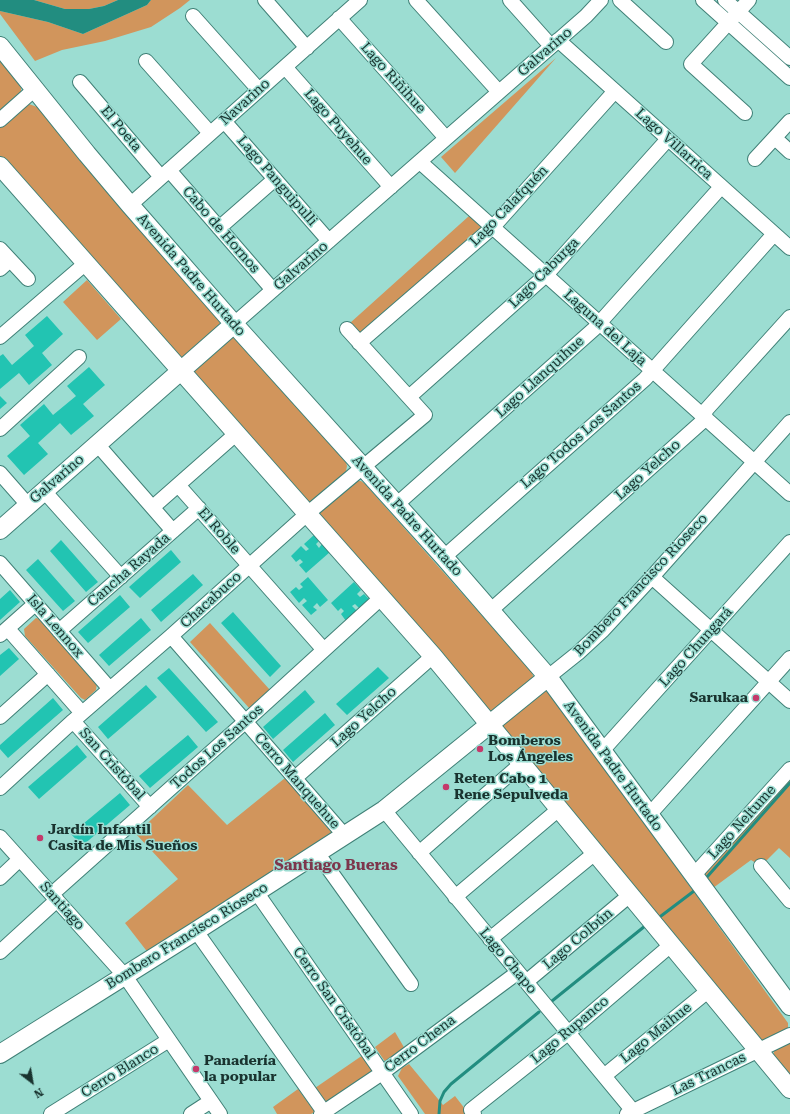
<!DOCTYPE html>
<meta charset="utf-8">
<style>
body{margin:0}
#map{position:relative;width:790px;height:1114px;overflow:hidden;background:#9cddd2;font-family:"Roboto Serif",serif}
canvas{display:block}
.north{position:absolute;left:12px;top:1062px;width:40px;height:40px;-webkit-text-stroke:3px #9cddd2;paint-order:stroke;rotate:149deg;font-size:11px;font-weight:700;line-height:16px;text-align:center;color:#19332f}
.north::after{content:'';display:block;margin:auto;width:14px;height:18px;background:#19332f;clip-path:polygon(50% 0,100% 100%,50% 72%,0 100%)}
</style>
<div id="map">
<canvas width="790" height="1114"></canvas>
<div class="north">N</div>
</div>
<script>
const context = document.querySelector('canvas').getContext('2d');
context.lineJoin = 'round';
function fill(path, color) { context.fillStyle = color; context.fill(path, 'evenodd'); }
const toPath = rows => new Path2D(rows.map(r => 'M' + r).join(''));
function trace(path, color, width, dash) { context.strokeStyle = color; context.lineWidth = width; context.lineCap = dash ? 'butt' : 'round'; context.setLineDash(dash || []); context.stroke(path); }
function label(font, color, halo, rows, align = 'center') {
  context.font = font + ' "Roboto Serif",serif'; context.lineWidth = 3; context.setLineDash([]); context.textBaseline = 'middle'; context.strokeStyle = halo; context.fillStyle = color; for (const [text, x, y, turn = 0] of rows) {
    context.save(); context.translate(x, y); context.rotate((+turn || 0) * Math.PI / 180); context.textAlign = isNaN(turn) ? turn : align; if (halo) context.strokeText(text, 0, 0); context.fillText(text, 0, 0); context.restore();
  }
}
fill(toPath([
 [34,0,118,0,104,6,89,9,65,9],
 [151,0,190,0,180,8,151,27,105,41,62,50,35,61,0,14,0,11,48,22,83,34,147,5],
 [556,58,455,173,441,157],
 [0,59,19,83,21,88,21,93,0,114],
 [29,104,37,107,219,318,220,324,184,358,179,358,0,158,0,126],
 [469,216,486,228,363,335,350,323],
 [87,280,121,319,97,340,63,302],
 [229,337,235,338,345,459,347,466,346,471,343,475,315,499,310,502,305,501,193,371],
 [357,481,361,481,365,484,532,672,533,676,533,681,493,711,488,711,319,514,322,509],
 [36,618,40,619,97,683,96,690,85,700,81,698,25,636,24,629],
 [210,623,270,690,250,709,190,642],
 [545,690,550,692,553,696,788,1023,788,1029,786,1032,761,1041,501,727,503,719],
 [790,776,790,858,779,848,761,866,751,860,713,888,702,874],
 [285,778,333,834,149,954,125,923,178,879,136,834,188,785,227,825],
 [395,1032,405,1049,386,1063,375,1047],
 [790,1041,790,1082,773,1057,774,1051],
 [363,1055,374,1070,327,1103,315,1088],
 [409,1064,443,1105,455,1096,469,1114,425,1114,398,1076,402,1068],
 [298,1089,315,1112,311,1114,277,1114,273,1107]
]), '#d1955c');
fill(toPath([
 [0,0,34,0,65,9,89,9,104,6,118,0,151,0,147,5,83,34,48,22,0,11]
]), '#228d80');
trace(toPath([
 [707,877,790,783],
 [661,916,694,891],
 [552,1001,645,926],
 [439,1114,440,1101,444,1092,451,1084,539,1012]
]), '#228d80', 3);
fill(toPath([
 [47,316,63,334,42,353,52,365,29,385,19,373,0,389,0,356,3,354,12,365,34,346,25,335],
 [89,367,105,385,83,404,94,416,71,435,60,423,38,443,48,454,24,475,7,456,30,436,20,425,44,404,53,415,76,396,67,386],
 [0,396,7,403,0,409],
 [314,535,319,541,316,544,319,548,322,544,330,552,306,573,299,565,303,562,300,559,296,562,291,556,301,546,306,551,309,549,304,544],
 [61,540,98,582,86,592,50,551],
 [171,550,181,562,140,598,129,587],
 [38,559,75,601,63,611,26,570],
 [193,574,203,585,161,622,151,610],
 [308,577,328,600,320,607,317,603,313,607,317,610,311,615,302,605,307,601,304,598,299,603,290,592,296,587,299,590,303,587,300,584],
 [354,582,361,590,357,594,360,597,364,594,369,599,359,608,355,604,352,606,357,611,346,621,341,614,344,611,341,608,338,611,331,603],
 [10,590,20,602,0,620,0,599],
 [120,595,130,607,88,643,78,632],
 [233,612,281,666,270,677,221,623],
 [141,618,151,630,109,666,99,655],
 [9,648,19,659,0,676,0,655],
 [378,667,389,678,347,715,336,704],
 [169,668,218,722,206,732,157,678],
 [146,685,157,697,108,739,98,727],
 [305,690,315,702,273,739,263,727],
 [53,698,63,710,8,758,0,749,0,745],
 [325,713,335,725,293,762,283,750],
 [188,735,198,747,150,788,139,776],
 [77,745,87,757,39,799,28,787],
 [120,793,130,805,82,846,71,834]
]), '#22c4b2');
const minor = toPath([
 [265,0,307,48],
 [416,0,499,92],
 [510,0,551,46],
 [620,0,666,42],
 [703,0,790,78],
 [725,0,790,58],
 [193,16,259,90],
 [339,18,446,138],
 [558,40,790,248],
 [146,61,210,133],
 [285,67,391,187],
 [80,82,161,177],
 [745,113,691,64,749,0],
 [0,120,35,89],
 [224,121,329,241],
 [775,138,790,152],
 [755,159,790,121],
 [420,162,790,494],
 [169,170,273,290],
 [130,205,360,0],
 [219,228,275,179],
 [0,249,28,279],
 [0,269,10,260],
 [234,324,586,16,601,0],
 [0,337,86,263],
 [359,343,493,227,615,91],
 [409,397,546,275,668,139],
 [0,429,79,357],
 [97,444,173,531],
 [0,473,28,505],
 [178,485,324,650],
 [44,491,121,577],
 [396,505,594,329,721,187],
 [153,507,237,433],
 [444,557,645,379,774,234],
 [0,563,110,689],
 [652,577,790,701],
 [491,610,704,420,706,410,790,317],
 [8,629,82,713],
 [59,631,199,508],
 [0,635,35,604],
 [171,636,345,836],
 [548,677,578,653,603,630,652,577,790,422],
 [0,717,48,674],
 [73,721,150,807],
 [602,751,790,542],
 [295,778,433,656],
 [0,788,73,721,171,636,307,514,425,415,347,329],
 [384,810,633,1111],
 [649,815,790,658],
 [0,837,125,976,220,1114],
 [419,853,521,764],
 [318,854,411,984],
 [761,866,790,901],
 [694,875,790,769],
 [0,878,20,859],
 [257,893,411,1114],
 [52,894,246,721,381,598],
 [455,897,559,809],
 [196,931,324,1112],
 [490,939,595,853],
 [0,952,57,900],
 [526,982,630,895],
 [604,1076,709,990],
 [51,1114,169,1040],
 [191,1114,211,1101],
 [321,1114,382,1073,517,973],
 [474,1114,471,1110,568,1033,671,945],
 [627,1114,790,1035]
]);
const major = toPath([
 [0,46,87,154,130,205,234,324,444,557,548,677,790,1006],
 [0,166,433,656,790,1089],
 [0,530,234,324],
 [0,1054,196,931,384,810,548,677]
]);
trace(minor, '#408077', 16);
trace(major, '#408077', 20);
trace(minor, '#fff', 14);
trace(major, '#fff', 18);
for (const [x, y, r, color] of [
 [756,698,4,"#c5396b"],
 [480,749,4,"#c5396b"],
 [446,787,4,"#c5396b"],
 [40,838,4,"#c5396b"],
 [196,1069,4,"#c5396b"]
]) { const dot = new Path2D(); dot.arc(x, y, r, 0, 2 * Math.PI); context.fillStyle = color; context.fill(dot); trace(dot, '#9cddd2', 1.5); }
label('14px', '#19332f', '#9cddd2', [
 ["Galvarino",545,52,-41],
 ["Lago Riñihue",393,78,48],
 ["Navarino",245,102,-42],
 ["Lago Puyehue",338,127,49],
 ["El Poeta",121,129,50],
 ["Lago Villarrica",674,144,42],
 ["Lago Panguipulli",277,181,49],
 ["Lago Calafquén",509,206,-46],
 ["Cabo de Hornos",221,230,49],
 ["Galvarino",301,266,-41],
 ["Lago Caburga",544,273,-45],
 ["Avenida Padre Hurtado",191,275,49],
 ["Laguna del Laja",605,328,42],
 ["Lago Llanquihue",540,377,-42],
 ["Lago Todos Los Santos",581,435,-41],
 ["Lago Yelcho",648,470,-42],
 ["Galvarino",57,479,-41],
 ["Avenida Padre Hurtado",407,516,48],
 ["El Roble",219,531,49],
 ["Cancha Rayada",129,570,-41],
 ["Bombero Francisco Rioseco",641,585,-47],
 ["Chacabuco",211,600,-42],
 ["Isla Lennox",55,626,49],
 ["Lago Chungará",696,647,-48],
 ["Lago Yelcho",364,717,-42],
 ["Todos Los Santos",217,747,-42],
 ["San Cristóbal",112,764,48],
 ["Avenida Padre Hurtado",613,766,54],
 ["Cerro Manquehue",297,781,49],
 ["Lago Neltume",742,822,-48],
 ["Santiago",62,906,48],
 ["Bombero Francisco Rioseco",187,936,-32],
 ["Lago Colbún",578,939,-40],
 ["Lago Chapo",508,961,50],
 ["Cerro San Cristóbal",334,1003,55],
 ["Lago Rupanco",570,1030,-40],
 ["Lago Maihue",656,1033,-39],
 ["Cerro Chena",420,1044,-37],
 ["Cerro Blanco",120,1071,-32],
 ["Las Trancas",709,1074,-26]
]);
label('bold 14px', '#19332f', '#9cddd2', [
 ["Sarukaa",748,698,"right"],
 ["Bomberos",488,741],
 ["Los Ángeles",488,757],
 ["Reten Cabo 1",454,779],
 ["Rene Sepulveda",454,795],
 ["Jardín Infantil",48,830],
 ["Casita de Mis Sueños",48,846],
 ["Panadería",204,1061],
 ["la popular",204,1077]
], 'left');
label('bold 15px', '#7d364c', '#9cddd2', [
 ["Santiago Bueras",336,866]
]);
</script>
